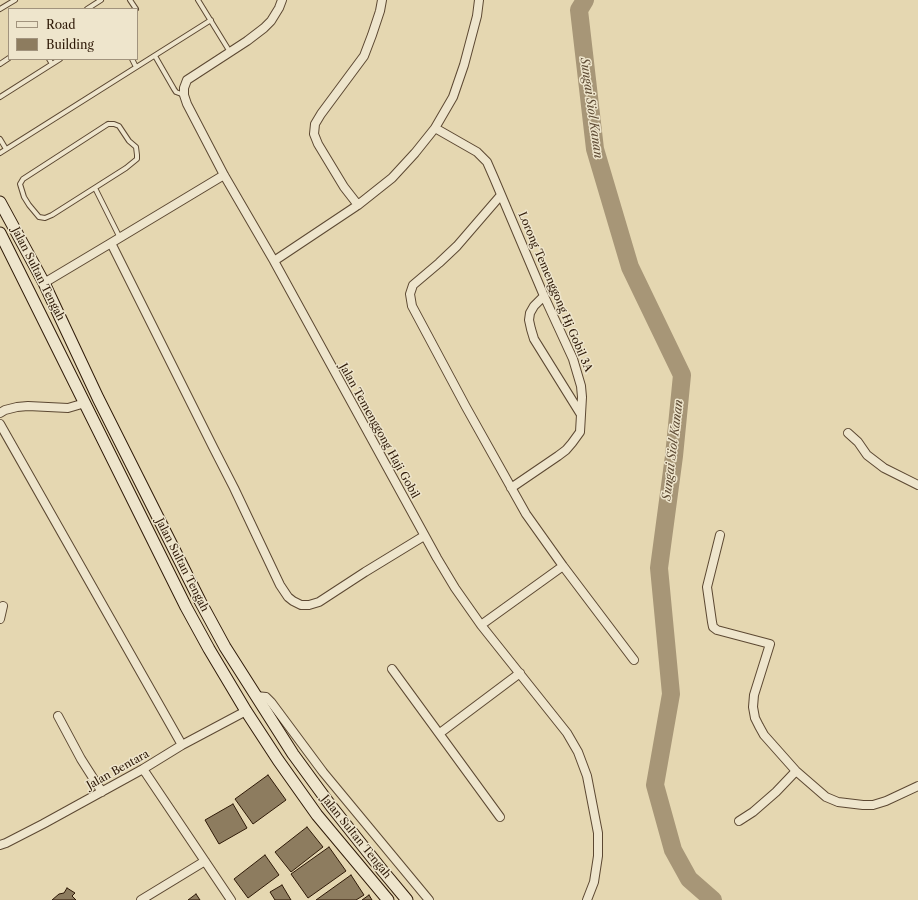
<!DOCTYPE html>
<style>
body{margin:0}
#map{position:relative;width:918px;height:900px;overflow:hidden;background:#e5d7b1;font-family:"Libre Caslon Text",serif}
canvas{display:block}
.legend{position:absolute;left:8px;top:8px;width:130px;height:52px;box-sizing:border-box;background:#eee5cc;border:1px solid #a1937d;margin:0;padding:5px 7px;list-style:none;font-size:12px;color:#2e1907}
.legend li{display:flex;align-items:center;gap:8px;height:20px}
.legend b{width:20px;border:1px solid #a1937d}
</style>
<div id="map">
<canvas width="918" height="900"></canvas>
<ul class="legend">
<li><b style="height:5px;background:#eee5cc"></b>Road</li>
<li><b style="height:11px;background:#8d7c5f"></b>Building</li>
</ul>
</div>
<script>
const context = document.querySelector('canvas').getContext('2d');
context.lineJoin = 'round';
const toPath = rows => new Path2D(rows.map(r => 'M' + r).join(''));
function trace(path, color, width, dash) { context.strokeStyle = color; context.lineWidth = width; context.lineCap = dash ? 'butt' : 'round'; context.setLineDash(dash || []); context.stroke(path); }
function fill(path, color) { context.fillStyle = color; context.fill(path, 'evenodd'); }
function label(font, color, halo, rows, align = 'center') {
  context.font = font + ' "Libre Caslon Text",serif'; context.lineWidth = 3; context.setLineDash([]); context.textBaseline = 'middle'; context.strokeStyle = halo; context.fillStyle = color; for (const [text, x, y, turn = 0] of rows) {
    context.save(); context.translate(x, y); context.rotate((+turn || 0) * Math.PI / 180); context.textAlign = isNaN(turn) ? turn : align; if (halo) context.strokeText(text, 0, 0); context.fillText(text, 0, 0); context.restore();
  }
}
trace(toPath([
 [585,0,579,10,595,149,630,267,682,375,674,456,659,568,671,694,655,785,673,850,689,879,713,900]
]), '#a79677', 18);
const building = toPath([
 [268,775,286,800,253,824,235,799,268,775],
 [233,804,247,828,219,844,205,820,233,804],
 [307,827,323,847,291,872,275,852,307,827],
 [329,847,346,871,308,898,291,874,329,847],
 [265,855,279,875,248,898,234,879,265,855],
 [351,875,364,895,356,900,316,900,351,875],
 [282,885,291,900,275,900,270,892,282,885],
 [67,888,75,893,72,896,76,900,52,900,59,894,64,893,67,888],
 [196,894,200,900,188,900,196,894],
 [369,895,372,900,362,900,369,895]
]);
fill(building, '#8d7c5f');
trace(building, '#2e1907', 1);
const lane = toPath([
 [130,0,136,9],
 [198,0,230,52],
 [0,9,15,0],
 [87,9,101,0],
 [155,56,174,89,176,92,184,95],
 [49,59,52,64],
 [132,59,136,67],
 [0,64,9,58],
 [0,97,60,59],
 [108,124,114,124,119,126,129,141,136,147,137,155,137,159,126,168,52,215,45,218,39,217,29,205,24,197,20,184,23,179,108,124],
 [0,139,6,149],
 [0,153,211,20],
 [95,188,120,238]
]);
const street = toPath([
 [282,0,279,8,271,21,264,28,247,41,187,80,184,88,184,95,187,104,224,175,274,261,437,558,455,588,481,625,567,733,578,752,587,776,598,833,598,856,594,882,587,900],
 [435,128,477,152,487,162,494,178,544,296,573,359,581,386,582,397,580,432,572,443,566,450,558,456,511,488],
 [501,195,457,246,439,263,413,285,410,294,412,306,466,407,526,514,563,566,634,660],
 [358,205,344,187,318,144,314,134,315,124,321,114,364,56,372,35,380,11,382,0],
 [111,243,213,447,234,488,280,585,288,597,293,601,301,605,309,605,319,602,365,572,424,536],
 [274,261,358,205,392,178,415,153,435,128,453,97,464,65,477,16,479,0],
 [44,283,111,243,224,175],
 [544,296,534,306,530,313,529,320,531,329,534,339,580,413],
 [0,413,5,410,17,407,28,406,68,408,85,403],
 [0,424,182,745],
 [848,433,858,442,867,455,884,468,918,485],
 [720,535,707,587,712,622,713,627,717,630,770,644,754,695,753,707,755,718,759,726,764,735,796,771,826,797,838,802,863,805,873,805,886,801,918,786],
 [0,619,3,606],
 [481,625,563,566],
 [392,669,500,817],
 [256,696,266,697,271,702,323,772,429,900],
 [58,716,81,759,102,792],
 [440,733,520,673],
 [143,769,231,900],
 [739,821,753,812,776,792,796,771],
 [0,845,6,843,43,824,143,769,182,745,246,711],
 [141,900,205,861]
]);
const secondary = toPath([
 [0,202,44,283,98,398,200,601,225,647,293,754,331,806,382,870,407,900],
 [0,233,186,607,209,649,246,711,278,760,317,815,388,900]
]);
trace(lane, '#5c4832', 6);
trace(street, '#5c4832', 10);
trace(secondary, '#2e1907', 13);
trace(lane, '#eee5cc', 4);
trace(street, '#eee5cc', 8);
trace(secondary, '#eee5cc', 11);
label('11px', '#2e1907', '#eee5cc', [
 ["Jalan Sultan Tengah",38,274,63],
 ["Lorong Temenggong Hj Gobil 3A",555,292,67],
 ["Jalan Temenggong Haji Gobil",379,431,61],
 ["Jalan Sultan Tengah",182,565,63],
 ["Jalan Bentara",118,770,-29],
 ["Jalan Sultan Tengah",356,837,51]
]);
label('italic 12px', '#5e4b34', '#eee5cc', [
 ["Sungai Siol Kanan",591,108,82],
 ["Sungai Siol Kanan",673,450,-83]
]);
</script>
